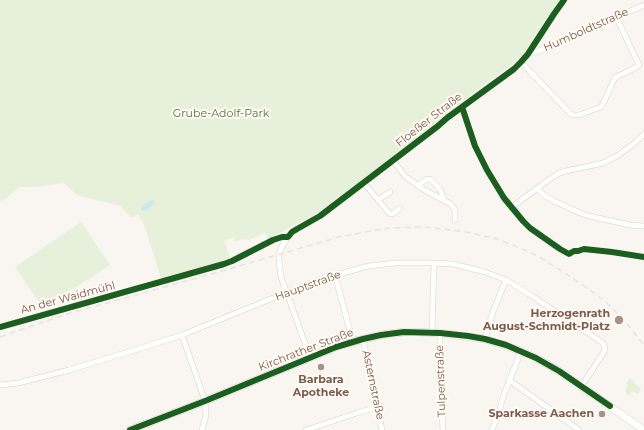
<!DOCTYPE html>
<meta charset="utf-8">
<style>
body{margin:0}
canvas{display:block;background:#f9f5f0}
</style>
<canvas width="644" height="430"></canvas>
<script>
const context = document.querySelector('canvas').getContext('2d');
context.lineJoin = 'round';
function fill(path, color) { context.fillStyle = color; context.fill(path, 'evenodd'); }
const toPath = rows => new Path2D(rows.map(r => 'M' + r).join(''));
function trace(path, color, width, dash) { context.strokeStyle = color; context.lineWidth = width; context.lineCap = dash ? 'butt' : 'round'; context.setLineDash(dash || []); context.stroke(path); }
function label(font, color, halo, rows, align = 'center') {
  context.font = font + ' Montserrat,sans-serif'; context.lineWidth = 4; context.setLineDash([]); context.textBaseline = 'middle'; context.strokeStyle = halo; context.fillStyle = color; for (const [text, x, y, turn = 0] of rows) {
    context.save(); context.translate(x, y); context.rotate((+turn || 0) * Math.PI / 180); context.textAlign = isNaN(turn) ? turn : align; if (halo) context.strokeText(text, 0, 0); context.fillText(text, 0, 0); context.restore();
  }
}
fill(toPath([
 [0,0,562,0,523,56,501,73,486,83,421,136,325,208,308,220,303,221,268,239,265,233,248,240,242,239,235,242,234,237,224,241,231,260,162,281,144,224,138,214,132,218,120,206,77,195,64,183,35,187,19,187,2,202,0,200],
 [81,222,110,265,43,308,15,267],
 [630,378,641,389,638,394,632,391,629,395,626,394,626,388,627,385,626,383]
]), '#e7f0db');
fill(toPath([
 [152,200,154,202,153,205,149,209,143,211,141,210,141,208,143,205,149,201]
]), '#d0e8ea');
const street = toPath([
 [528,54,544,49,644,5],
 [521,62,571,114,574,115,579,115,601,107,603,104,614,80,616,77,635,68,639,65,622,29,616,17],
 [462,107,475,146,487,170,504,198,517,213],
 [393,161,406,177,412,181,426,191,451,204,455,210,455,220],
 [364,183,378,200,389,213,391,214,394,213,400,208],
 [418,186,425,180,430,179,440,189,444,200],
 [537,189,544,195,554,201,580,213,589,216,630,225,644,226],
 [378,200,390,192],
 [512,207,547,181,559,173,570,170,585,167,603,163,617,156,636,142,644,134],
 [335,275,353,342],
 [166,281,224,264,232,261,273,240,282,237,288,237],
 [0,327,142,287],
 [432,332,434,263],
 [440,333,440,373,443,430],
 [182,335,205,401,206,415,202,430],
 [363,339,382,430],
 [485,339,493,312,506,280],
 [310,357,281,277,279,260,279,254,282,246,288,237,292,232,297,229,320,216,438,126,447,118,514,69,521,62,528,54,554,14,564,0],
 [509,380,579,430],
 [0,385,18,383,69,370,135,350,182,335,315,281,368,266,396,263,434,263,453,264,485,272,506,280,529,294,594,337,603,343,605,348,604,352,581,387],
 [306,430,357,413,377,407],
 [492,430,499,412,503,397,521,351]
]);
const secondary = toPath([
 [130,430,205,401,336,347,356,341,381,335,404,332,417,332,440,333,485,339,521,351,536,358,559,371,644,430]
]);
trace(street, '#d7d1cb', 6);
trace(secondary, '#d9d2cb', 8);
trace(street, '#fefefd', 5);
trace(secondary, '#fefefd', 7);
trace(toPath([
 [0,337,67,314,208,275,339,237,365,232,389,228,425,227,467,232,497,239,520,248,538,256,574,279,605,301,623,319,644,345]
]), '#e6e3e7', 1.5, [6, 4]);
trace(toPath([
 [462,107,475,146,487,170,504,198,523,221,530,228,560,249,569,254,574,251,578,251,584,249,612,252,644,257],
 [0,327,224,264,232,261,273,240,282,237,288,237,292,232,297,229,320,216,438,126,447,118,514,69,521,62,528,54,554,14,564,0],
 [130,430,205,401,336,347,363,339,381,335,404,332,440,333,468,336,485,339,506,345,536,358,559,371,610,406]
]), '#1b5e20', 6);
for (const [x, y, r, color] of [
 [619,320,5,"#a69286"],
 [321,367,4,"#a69286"],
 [602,414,4,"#a69286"]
]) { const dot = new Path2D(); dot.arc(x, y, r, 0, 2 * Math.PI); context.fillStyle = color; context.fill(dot); trace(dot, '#fffaf3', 1.5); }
label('11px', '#7a5c4d', '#fffaf3', [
 ["Humboldtstraße",586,30,-24],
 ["Floeßer Straße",429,120,-38],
 ["Hauptstraße",308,286,-20],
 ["An der Waidmühl",68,298,-15],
 ["Kirchrather Straße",306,350,-21],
 ["Tulpenstraße",441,381,-92],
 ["Asternstraße",373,385,78]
]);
label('11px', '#537a41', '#fffaf3', [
 ["Grube-Adolf-Park",221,114]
]);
label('bold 11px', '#7a5c4d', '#fffaf3', [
 ["Herzogenrath",610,314],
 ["August-Schmidt-Platz",610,327],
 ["Barbara",321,380,"center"],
 ["Apotheke",321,393,"center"],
 ["Sparkasse Aachen",594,414]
], 'right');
</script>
